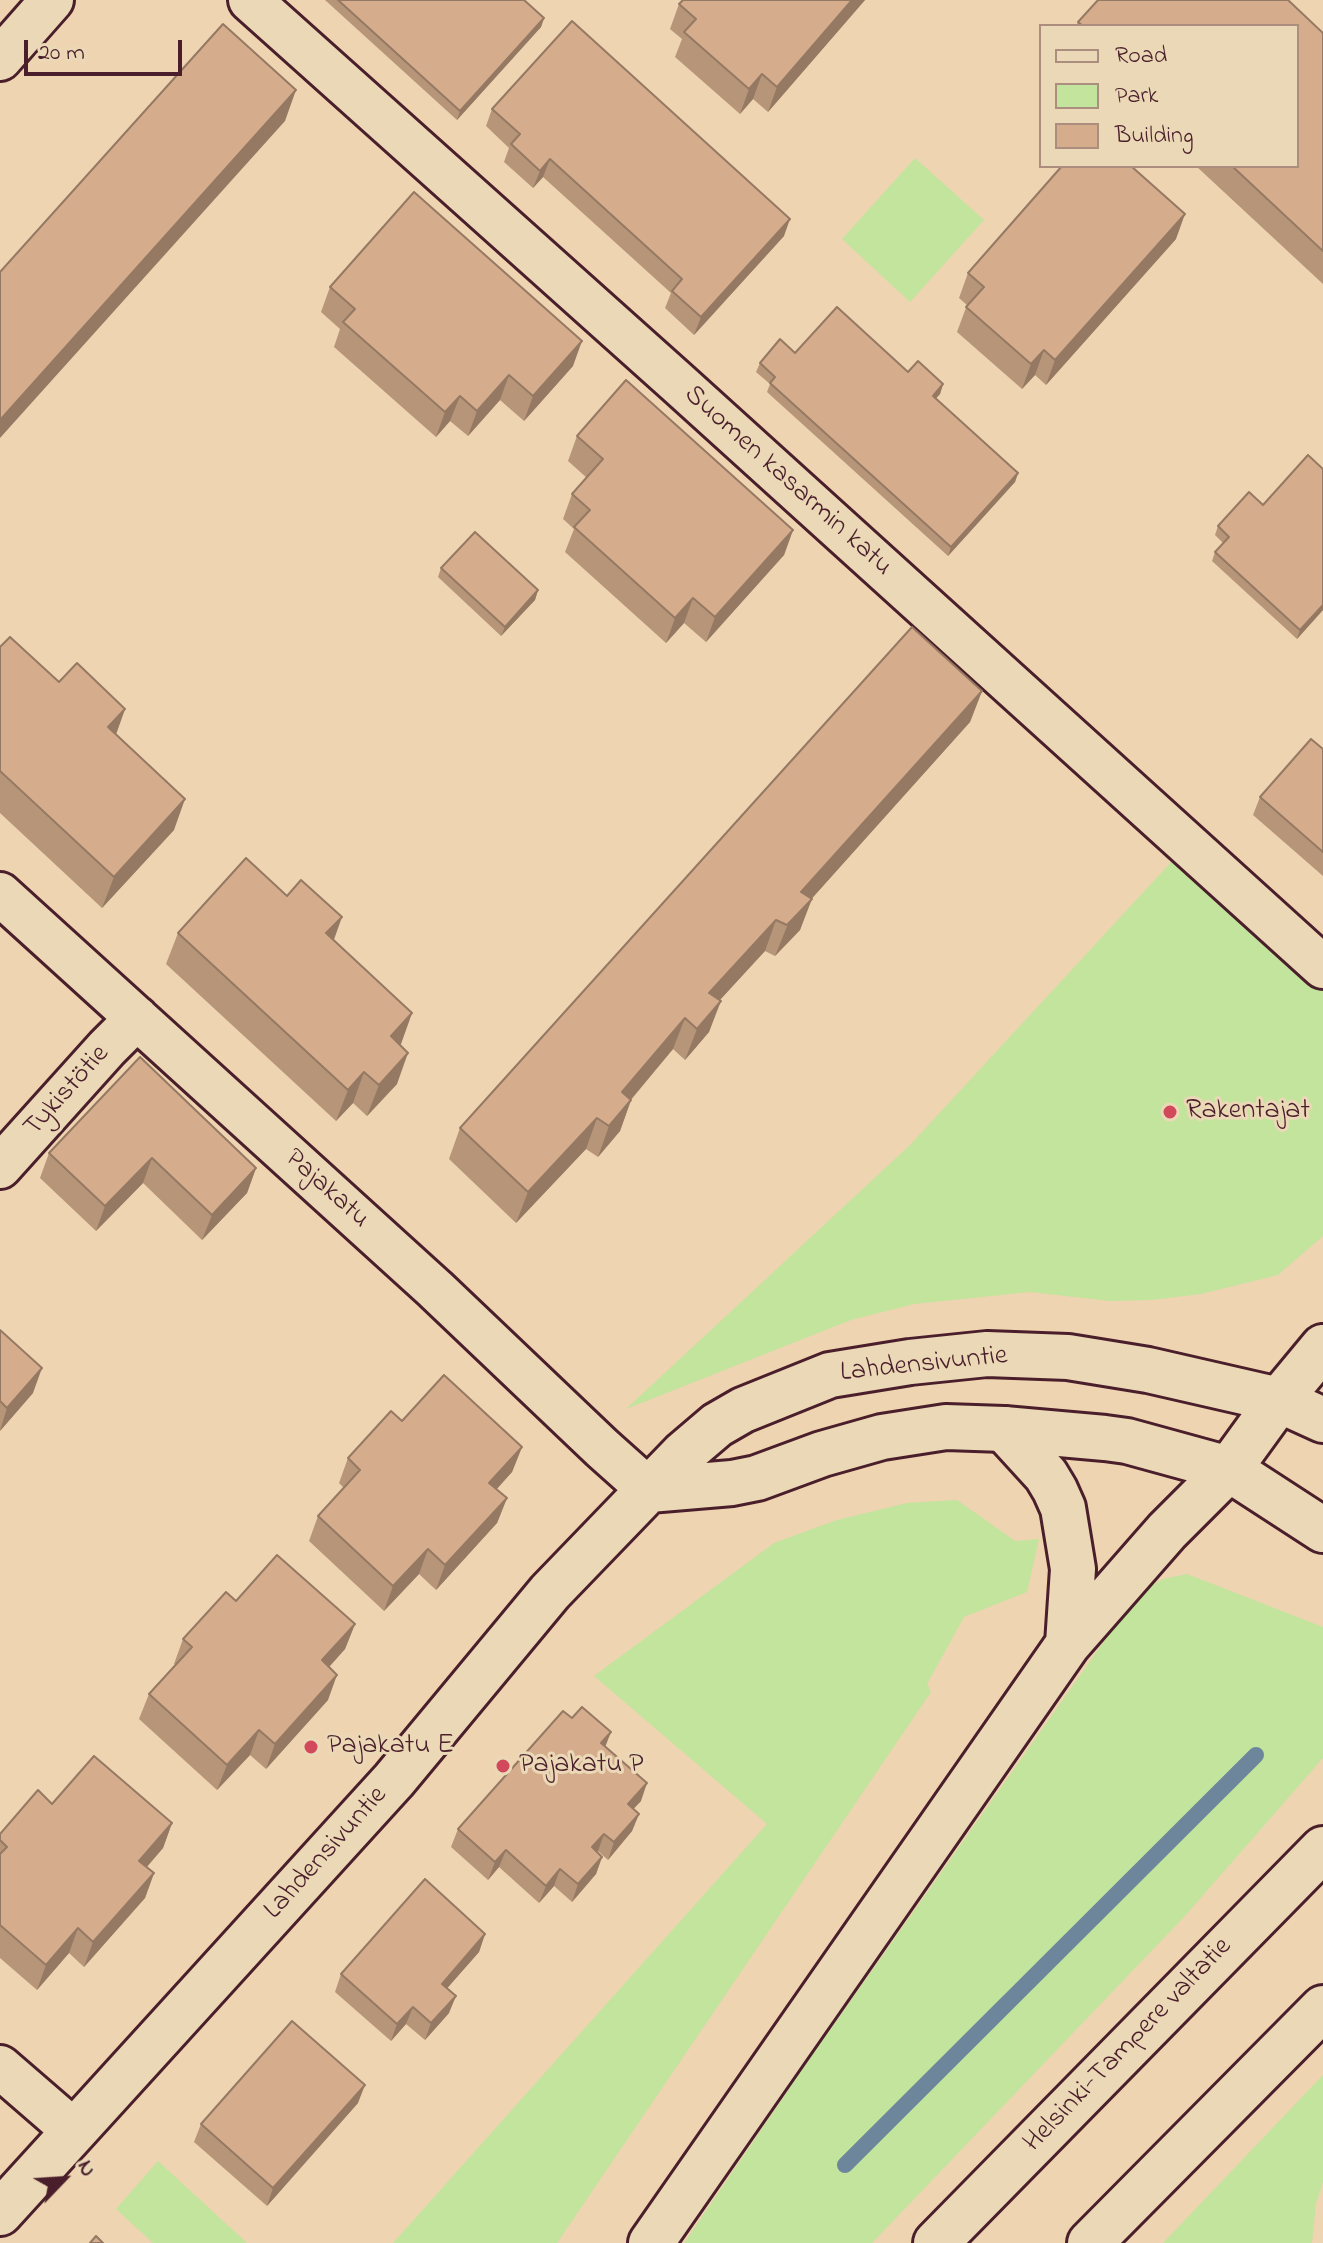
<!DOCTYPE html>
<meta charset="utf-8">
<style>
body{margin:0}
#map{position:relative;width:1323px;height:2243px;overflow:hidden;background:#eed4b0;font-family:"Indie Flower",sans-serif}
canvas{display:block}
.legend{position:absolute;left:1039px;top:24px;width:260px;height:144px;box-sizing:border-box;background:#ebd8b6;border:2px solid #ab8e7e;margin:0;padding:10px 14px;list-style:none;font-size:24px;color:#4a1f2b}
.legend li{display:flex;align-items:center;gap:16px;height:40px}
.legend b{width:40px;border:2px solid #ab8e7e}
.north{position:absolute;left:24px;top:2139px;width:80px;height:80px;-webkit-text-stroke:6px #ebd8b6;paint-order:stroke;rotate:65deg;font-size:22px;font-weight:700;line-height:32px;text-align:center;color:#4a1f2b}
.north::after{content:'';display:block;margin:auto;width:28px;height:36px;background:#4a1f2b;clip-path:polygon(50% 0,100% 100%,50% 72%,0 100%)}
.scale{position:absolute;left:24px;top:40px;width:158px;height:36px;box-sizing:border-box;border:4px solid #4a1f2b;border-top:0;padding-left:10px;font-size:24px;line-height:28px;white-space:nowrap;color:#4a1f2b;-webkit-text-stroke:6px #ebd8b6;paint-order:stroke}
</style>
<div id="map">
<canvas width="1323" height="2243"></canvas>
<ul class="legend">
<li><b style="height:10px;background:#ebd8b6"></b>Road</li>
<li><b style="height:22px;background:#c2e49d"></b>Park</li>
<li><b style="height:22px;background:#d5ad8d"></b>Building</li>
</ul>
<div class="north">N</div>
<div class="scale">20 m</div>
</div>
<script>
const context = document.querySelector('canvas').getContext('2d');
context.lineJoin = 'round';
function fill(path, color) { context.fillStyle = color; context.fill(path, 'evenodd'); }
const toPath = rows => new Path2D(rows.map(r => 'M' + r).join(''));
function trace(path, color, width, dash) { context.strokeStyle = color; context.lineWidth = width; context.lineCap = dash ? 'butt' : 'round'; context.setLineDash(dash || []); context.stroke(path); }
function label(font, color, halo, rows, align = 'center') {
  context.font = font + ' "Indie Flower",sans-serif'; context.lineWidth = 6; context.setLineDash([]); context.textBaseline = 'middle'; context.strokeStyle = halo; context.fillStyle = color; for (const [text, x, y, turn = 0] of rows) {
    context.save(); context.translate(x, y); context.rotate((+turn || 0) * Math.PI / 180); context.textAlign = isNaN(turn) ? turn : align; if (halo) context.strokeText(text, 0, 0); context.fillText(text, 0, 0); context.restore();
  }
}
fill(toPath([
 [915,158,984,220,910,302,842,239],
 [1173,860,1323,988,1323,1236,1278,1275,1201,1294,1151,1300,1110,1301,1030,1292,914,1304,851,1320,626,1409,910,1145],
 [957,1500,1015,1541,1039,1539,1027,1592,964,1617,927,1684,931,1692,557,2243,393,2243,767,1824,594,1676,774,1543,837,1520,907,1503],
 [1187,1574,1323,1627,1323,1758,1184,1917,872,2243,684,2243,804,2067,1138,1593,1163,1579],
 [1323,2075,1323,2182,1316,2203,1312,2243,1163,2243],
 [158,2161,247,2243,153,2243,116,2209]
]), '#c2e49d');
trace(toPath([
 [845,2165,1256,1755]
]), '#6d869b', 16);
const street = toPath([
 [250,0,679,384,1323,967],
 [0,59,52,0],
 [0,894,435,1289,602,1448,649,1490],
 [0,1167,107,1048,137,1018],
 [0,2067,74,2131]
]);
const secondary = toPath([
 [649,1490,732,1483,757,1478,822,1454,882,1437,946,1427,1004,1429,1105,1438,1127,1441,1229,1469],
 [0,2213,394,1780,550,1592,683,1454,717,1425,743,1410,830,1375,910,1362,987,1354,1068,1357,1148,1370,1279,1400]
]);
const primary = toPath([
 [1323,1347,1279,1400,1229,1469,1323,1530],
 [1279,1400,1323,1420]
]);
const highway = toPath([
 [1004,1429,1046,1475,1055,1490,1063,1508,1073,1569,1068,1644],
 [651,2243,1068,1644,1167,1531,1229,1469],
 [936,2243,1323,1849],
 [1090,2243,1323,2008]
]);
trace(street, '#4a1f2b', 48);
trace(secondary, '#4a1f2b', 50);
trace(primary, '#4a1f2b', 50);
trace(highway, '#4a1f2b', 50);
trace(street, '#ebd8b6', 42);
trace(secondary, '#ebd8b6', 44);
trace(primary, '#ebd8b6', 44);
trace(highway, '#ebd8b6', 44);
fill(toPath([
 [325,0,524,0,544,18,541,27,457,120],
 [683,0,865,0,768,112,753,99,740,114,675,57,682,39,670,29,679,4],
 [1098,0,1288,0,1323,33,1323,284,1196,166,1297,166,1297,26,1076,26,1078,22],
 [492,109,784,236,694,335,665,308,671,293,543,177,533,188,504,162,509,148,486,126],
 [1176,239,1046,385,1035,375,1022,389,957,332,967,305,959,298,968,273],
 [330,287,573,366,524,421,500,400,468,436,450,421,436,437,334,347,340,329,321,312],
 [795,353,908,372,943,384,940,394,936,398,1018,473,1015,482,948,556,767,392,770,384,756,372,760,363],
 [577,436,793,530,784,555,706,642,684,623,666,643,565,552,574,529,563,519,572,494,587,478,568,461],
 [1323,469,1323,610,1297,639,1212,561,1215,552,1223,543,1215,535,1218,526,1263,505],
 [441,568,538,590,535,600,501,636,438,577],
 [0,647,59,682,125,709,116,734,174,830,102,908,0,813],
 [982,691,970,722,811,899,800,930,775,956,765,951,719,1000,709,1032,685,1060,673,1049,631,1100,620,1131,598,1157,586,1149,516,1223,449,1159,460,1128],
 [1323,749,1323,876,1253,815,1260,797],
 [178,933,333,940,412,1013,400,1045,397,1084,367,1116,353,1103,336,1121,166,964],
 [140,1057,256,1168,247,1193,202,1240,143,1183,96,1231,40,1178,49,1153],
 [0,1330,33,1393,0,1431],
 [402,1421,522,1447,512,1472,496,1489,507,1498,497,1523,436,1590,419,1574,384,1611,309,1541,318,1516,344,1488,339,1483,348,1458],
 [236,1601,355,1624,345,1649,329,1667,328,1700,266,1769,250,1755,217,1790,139,1719,149,1694,175,1665,174,1664,183,1639],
 [605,1747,641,1801,633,1809,639,1814,632,1831,608,1860,598,1851,597,1852,602,1857,596,1874,572,1902,554,1886,539,1903,499,1867,488,1880,451,1847,458,1829],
 [52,1804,172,1823,163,1848,147,1867,154,1873,145,1898,84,1967,69,1953,37,1990,0,1958,0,1834],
 [485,1934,479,1952,447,1988,449,2013,425,2040,406,2024,391,2041,335,1992,341,1974],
 [358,2103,267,2206,194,2142,201,2124]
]), '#b79579');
fill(toPath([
 [852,0,865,0,768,112,777,87],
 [544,18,541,27,457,120,460,111],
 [762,74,753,99,740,114,749,89],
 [296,90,285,121,0,438,0,420],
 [550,159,543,177,533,188,540,171],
 [1185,214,1176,239,1046,385,1055,360],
 [790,219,784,236,694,335,701,317],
 [582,341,573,366,524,421,533,396],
 [1044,350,1035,375,1022,389,1031,364],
 [509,375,500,400,468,436,477,411],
 [943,384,940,394,930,405,933,396],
 [460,396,450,421,436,437,445,412],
 [1018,473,1015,482,948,556,951,547],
 [793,530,784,555,706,642,715,617],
 [538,590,535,600,501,636,505,627],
 [693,598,684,623,666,643,675,618],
 [1323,605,1323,610,1297,639,1300,630],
 [982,691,970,722,798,914,812,899,800,930,775,956,801,892],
 [125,709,114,740,108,727],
 [185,799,174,830,102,908,114,877],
 [342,917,331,948,326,933],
 [776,920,765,951,698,1024,709,993],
 [721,1001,709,1032,685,1060,697,1029],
 [412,1013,401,1044,380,1067,391,1036],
 [685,1018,673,1049,611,1123,622,1092],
 [408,1053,397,1084,367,1116,379,1085],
 [364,1072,353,1103,336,1121,348,1090],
 [631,1100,620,1131,598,1157,609,1126],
 [597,1118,586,1149,516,1223,528,1192],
 [152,1158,143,1183,96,1231,105,1206],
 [256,1168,247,1193,202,1240,212,1215],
 [42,1368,33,1393,0,1431,7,1408],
 [522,1447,512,1472,480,1508,489,1483],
 [507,1498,497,1523,436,1590,445,1565],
 [428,1549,419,1574,384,1611,393,1586],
 [355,1624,345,1649,313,1685,322,1660],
 [337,1675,328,1700,266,1769,275,1744],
 [259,1730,250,1755,217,1790,227,1765],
 [611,1732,604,1750,601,1743],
 [647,1783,641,1801,621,1822,628,1804],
 [639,1814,632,1831,608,1860,614,1842],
 [172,1823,163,1848,130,1886,139,1861],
 [604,1834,598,1851,586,1865,592,1847],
 [506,1850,499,1867,488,1880,495,1862],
 [602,1857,596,1874,572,1902,578,1884],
 [560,1869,554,1886,539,1903,546,1886],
 [154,1873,145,1898,84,1967,93,1942],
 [78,1928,69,1953,37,1990,46,1965],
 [485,1934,479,1952,436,2001,442,1984],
 [456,1996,449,2013,425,2040,431,2023],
 [413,2007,406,2024,391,2041,397,2024],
 [365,2085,358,2103,267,2206,273,2188]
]), '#957963');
const building = toPath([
 [338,0,524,0,544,18,460,111,338,0],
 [683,0,852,0,777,87,762,74,749,89,684,32,696,19,679,4,683,0],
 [1098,0,1288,0,1323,33,1323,251,1232,166,1297,166,1297,26,1083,26,1078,22,1098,0],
 [572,21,790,219,701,317,672,291,682,279,550,159,540,171,511,144,520,134,492,109,572,21],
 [223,24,296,90,0,420,0,272,223,24],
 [1062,166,1131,166,1185,214,1055,360,1044,350,1031,364,966,307,984,287,968,273,1062,166],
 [414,192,582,341,533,396,509,375,477,411,460,396,445,412,343,322,355,309,330,287,414,192],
 [837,307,908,372,918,361,943,384,933,396,1018,473,951,547,770,383,775,377,760,363,780,339,795,353,837,307],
 [626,380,793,530,715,617,693,598,675,618,574,527,590,510,572,494,603,459,577,436,626,380],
 [1308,455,1323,469,1323,605,1300,630,1215,552,1229,537,1218,526,1249,492,1263,505,1308,455],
 [475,532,538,590,505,627,441,568,475,532],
 [912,627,982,691,801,892,812,899,787,925,776,920,709,993,721,1001,697,1029,685,1018,622,1092,631,1100,609,1126,597,1118,528,1192,460,1128,912,627],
 [10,637,59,682,77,663,125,709,108,727,185,799,114,877,0,771,0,647,10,637],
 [1311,739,1323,749,1323,852,1260,797,1311,739],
 [246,858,287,896,301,880,342,917,326,933,412,1013,391,1036,408,1053,379,1085,364,1072,348,1090,178,933,246,858],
 [140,1057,256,1168,212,1215,152,1158,105,1206,49,1153,140,1057],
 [0,1330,42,1368,7,1408,0,1401,0,1330],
 [444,1375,522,1447,489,1483,507,1498,445,1565,428,1549,393,1586,318,1516,360,1470,348,1458,391,1411,402,1421,444,1375],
 [277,1555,355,1624,322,1660,337,1675,275,1744,259,1730,227,1765,149,1694,192,1647,183,1639,226,1592,236,1601,277,1555],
 [582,1707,611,1732,601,1743,647,1783,628,1804,639,1814,614,1842,604,1834,592,1847,602,1857,578,1884,560,1869,546,1886,506,1850,495,1862,458,1829,563,1711,572,1718,582,1707],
 [94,1756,172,1823,139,1861,154,1873,93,1942,78,1928,46,1965,0,1925,0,1854,7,1847,0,1840,0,1834,38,1790,52,1804,94,1756],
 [425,1879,485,1934,442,1984,456,1996,431,2023,413,2007,397,2024,341,1974,425,1879],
 [292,2021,365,2085,273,2188,201,2124,292,2021],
 [96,2236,103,2243,90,2243,96,2236]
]);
fill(building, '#d5ad8d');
trace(building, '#957963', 2);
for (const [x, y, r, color] of [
 [1170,1112,8,"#d1495b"],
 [311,1747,8,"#d1495b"],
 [503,1766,8,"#d1495b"]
]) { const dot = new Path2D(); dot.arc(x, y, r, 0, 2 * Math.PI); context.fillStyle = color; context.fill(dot); trace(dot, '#ebd8b6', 3); }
label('28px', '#4a1f2b', '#ebd8b6', [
 ["Suomen kasarmin katu",787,482,42],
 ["Tykistötie",68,1092,-48],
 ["Pajakatu",326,1190,42],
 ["Lahdensivuntie",924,1366,-6],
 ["Lahdensivuntie",327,1854,-48],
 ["Helsinki-Tampere valtatie",1129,2046,-46]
]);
label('28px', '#4a1f2b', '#ebd8b6', [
 ["Rakentajat",1186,1112],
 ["Pajakatu E",327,1747],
 ["Pajakatu P",519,1766]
], 'left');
</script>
